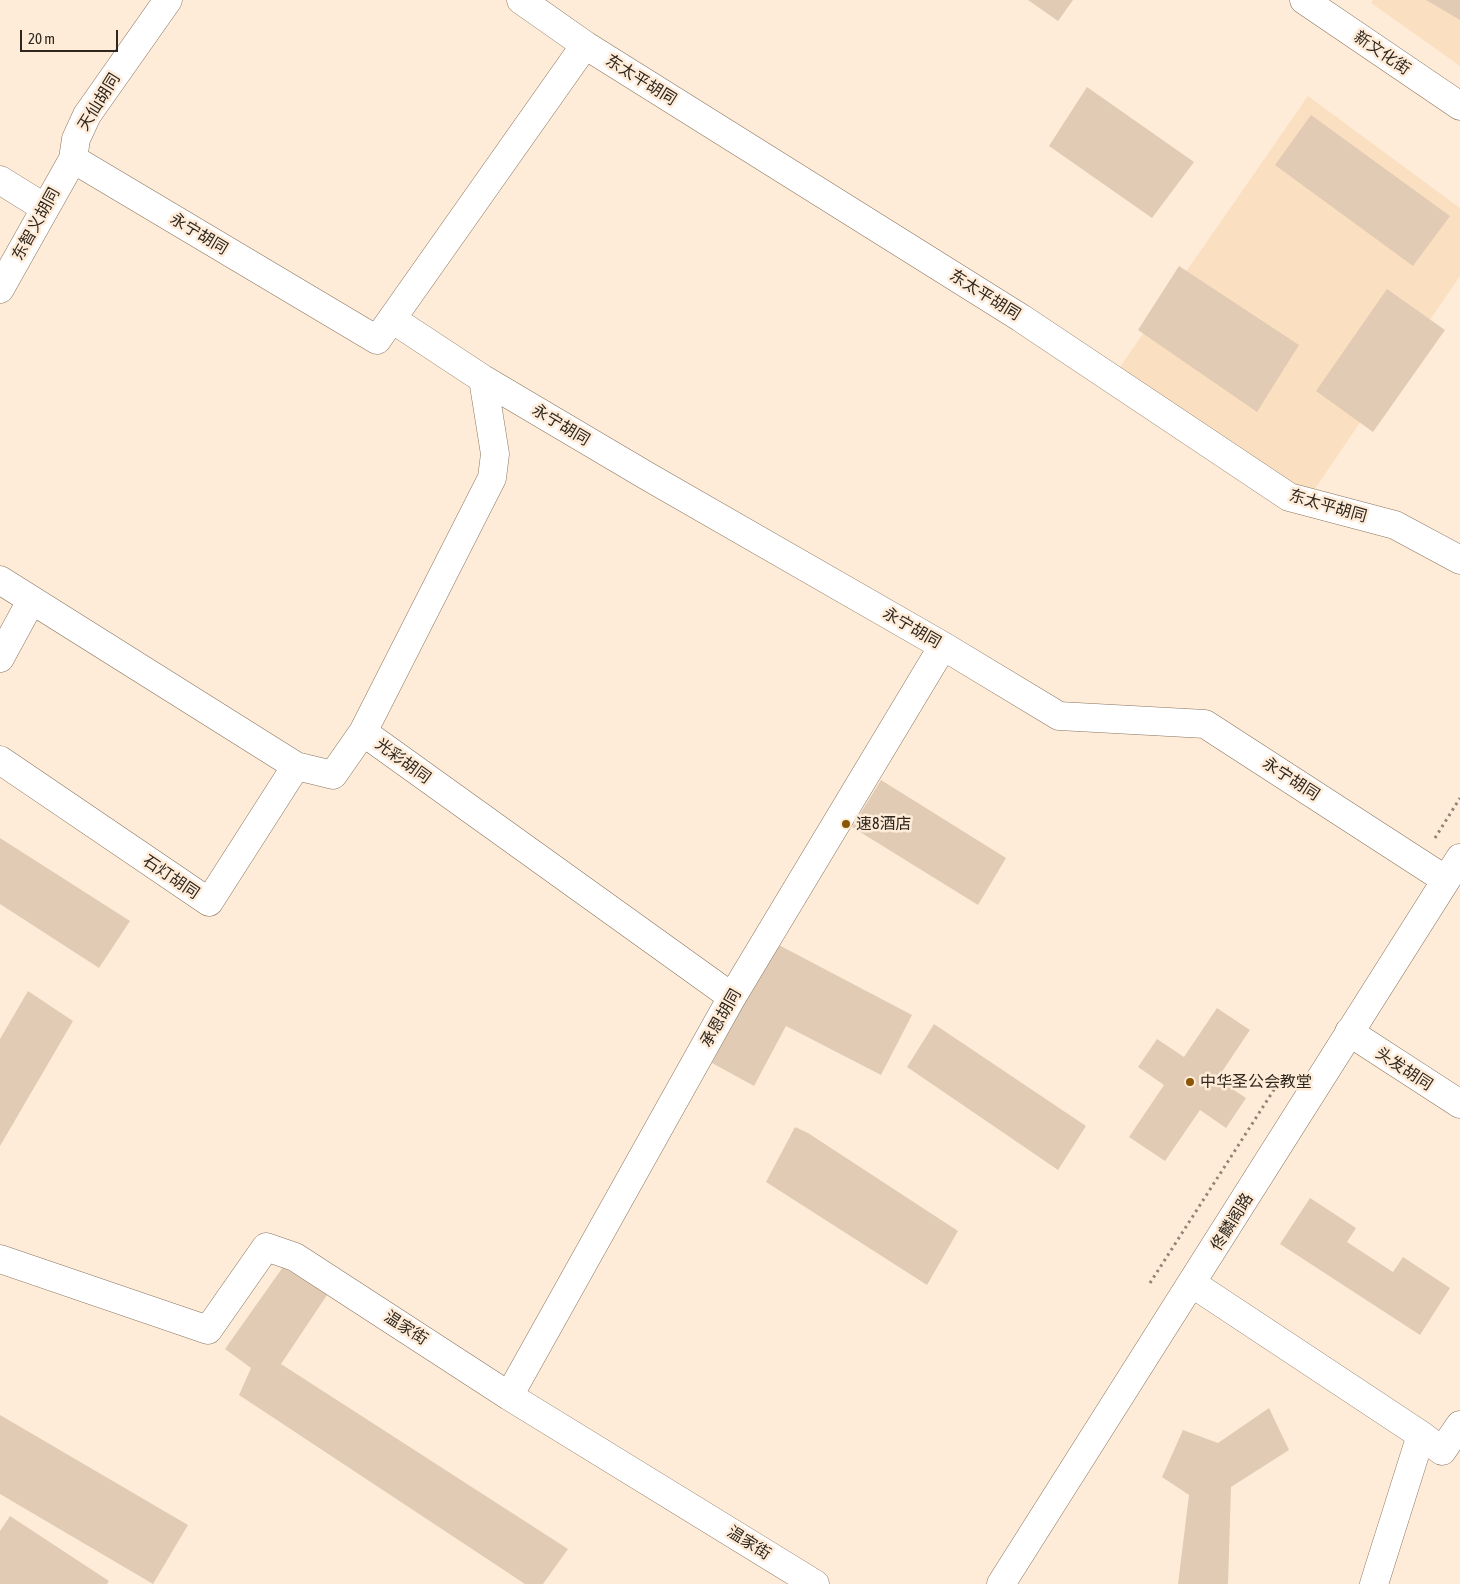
<!DOCTYPE html>
<meta charset="utf-8">
<style>
body{margin:0}
#map{position:relative;width:1460px;height:1584px;overflow:hidden;background:#feecd9;font-family:"Asap Condensed",sans-serif}
canvas{display:block}
.scale{position:absolute;left:20px;top:30px;width:98px;height:22px;box-sizing:border-box;border:2px solid #2f271e;border-top:0;padding-left:6px;font-size:15px;line-height:18px;white-space:nowrap;color:#2f271e;-webkit-text-stroke:4px #feecd9;paint-order:stroke}
</style>
<div id="map">
<canvas width="1460" height="1584"></canvas>
<div class="scale">20 m</div>
</div>
<script>
const context = document.querySelector('canvas').getContext('2d');
context.lineJoin = 'round';
function fill(path, color) { context.fillStyle = color; context.fill(path, 'evenodd'); }
const toPath = rows => new Path2D(rows.map(r => 'M' + r).join(''));
function trace(path, color, width, dash) { context.strokeStyle = color; context.lineWidth = width; context.lineCap = dash ? 'butt' : 'round'; context.setLineDash(dash || []); context.stroke(path); }
function label(font, color, halo, rows, align = 'center') {
  context.font = font + ' "Asap Condensed","Noto Sans SC",sans-serif'; context.lineWidth = 5; context.setLineDash([]); context.textBaseline = 'middle'; context.strokeStyle = halo; context.fillStyle = color; for (const [text, x, y, turn = 0] of rows) {
    context.save(); context.translate(x, y); context.rotate((+turn || 0) * Math.PI / 180); context.textAlign = isNaN(turn) ? turn : align; if (halo) context.strokeText(text, 0, 0); context.fillText(text, 0, 0); context.restore();
  }
}
fill(toPath([
 [1373,0,1460,0,1460,66,1371,3],
 [1308,96,1460,208,1460,276,1306,502,1108,384]
]), '#fbdfc1');
fill(toPath([
 [1028,0,1073,0,1058,21],
 [1426,0,1460,0,1460,20],
 [1087,87,1194,162,1152,218,1049,146],
 [1311,115,1450,216,1413,266,1275,165],
 [1179,266,1299,345,1257,412,1138,330],
 [1387,289,1445,330,1373,432,1316,391],
 [881,780,1006,858,978,905,852,827],
 [0,838,130,921,99,968,0,904],
 [775,943,912,1015,881,1075,786,1026,754,1086,712,1063],
 [28,991,73,1021,0,1146,0,1039],
 [1217,1008,1250,1030,1217,1079,1246,1098,1226,1128,1200,1110,1165,1161,1129,1137,1164,1085,1138,1067,1157,1039,1184,1057],
 [934,1024,1086,1126,1058,1170,907,1067],
 [795,1127,808,1133,958,1231,927,1285,766,1182],
 [1310,1198,1356,1228,1347,1242,1393,1272,1403,1257,1450,1288,1420,1335,1280,1244],
 [283,1267,327,1295,281,1364,568,1549,543,1584,525,1584,239,1395,251,1368,225,1349],
 [1269,1408,1289,1450,1231,1487,1228,1584,1178,1584,1189,1495,1162,1477,1183,1430,1218,1443],
 [0,1415,188,1525,153,1584,0,1494],
 [10,1516,109,1581,107,1584,0,1584,0,1531]
]), '#e2cbb4');
const minor = toPath([
 [521,0,585,45,1021,318,1289,497,1395,525,1460,560],
 [1304,0,1460,106],
 [73,159,377,340,585,45],
 [0,180,45,208],
 [0,289,73,159,76,139,87,115,168,0],
 [392,319,483,379,647,476,943,646,1059,716,1205,724,1446,880],
 [483,379,495,454,492,478,363,732,732,997],
 [0,580,296,766,333,775,363,732],
 [0,658,31,601],
 [0,760,209,902,296,766],
 [1349,1032,1460,1104],
 [0,1259,208,1330,266,1247,295,1257,509,1396,815,1584],
 [1193,1284,1421,1435,1374,1584],
 [509,1396,732,997,943,646],
 [1421,1435,1442,1451,1460,1425],
 [1001,1584,1460,858]
]);
trace(minor, '#88745e', 29);
trace(toPath([
 [1435,838,1460,798],
 [1150,1283,1277,1085]
]), '#918476', 3, [2.5, 4]);
trace(minor, '#fff', 28);
for (const [x, y, r, color] of [
 [846,824,5,"#8a5603"],
 [1190,1082,5,"#8a5603"]
]) { const dot = new Path2D(); dot.arc(x, y, r, 0, 2 * Math.PI); context.fillStyle = color; context.fill(dot); trace(dot, '#feecd9', 2); }
label('16px', '#2f271e', '#feecd9', [
 ["新文化街",1382,53,34],
 ["东太平胡同",641,80,32],
 ["天仙胡同",99,102,-58],
 ["东智义胡同",36,224,-61],
 ["永宁胡同",199,234,31],
 ["东太平胡同",985,295,32],
 ["永宁胡同",561,425,31],
 ["东太平胡同",1328,506,16],
 ["永宁胡同",912,628,30],
 ["光彩胡同",403,761,36],
 ["永宁胡同",1291,779,33],
 ["石灯胡同",171,877,34],
 ["承恩胡同",721,1018,-60],
 ["头发胡同",1404,1069,33],
 ["佟麟阁路",1232,1222,-58],
 ["温家街",406,1328,33],
 ["温家街",749,1543,32]
]);
label('16px', '#2f271e', '#feecd9', [
 ["速8酒店",856,824],
 ["中华圣公会教堂",1200,1082]
], 'left');
</script>
